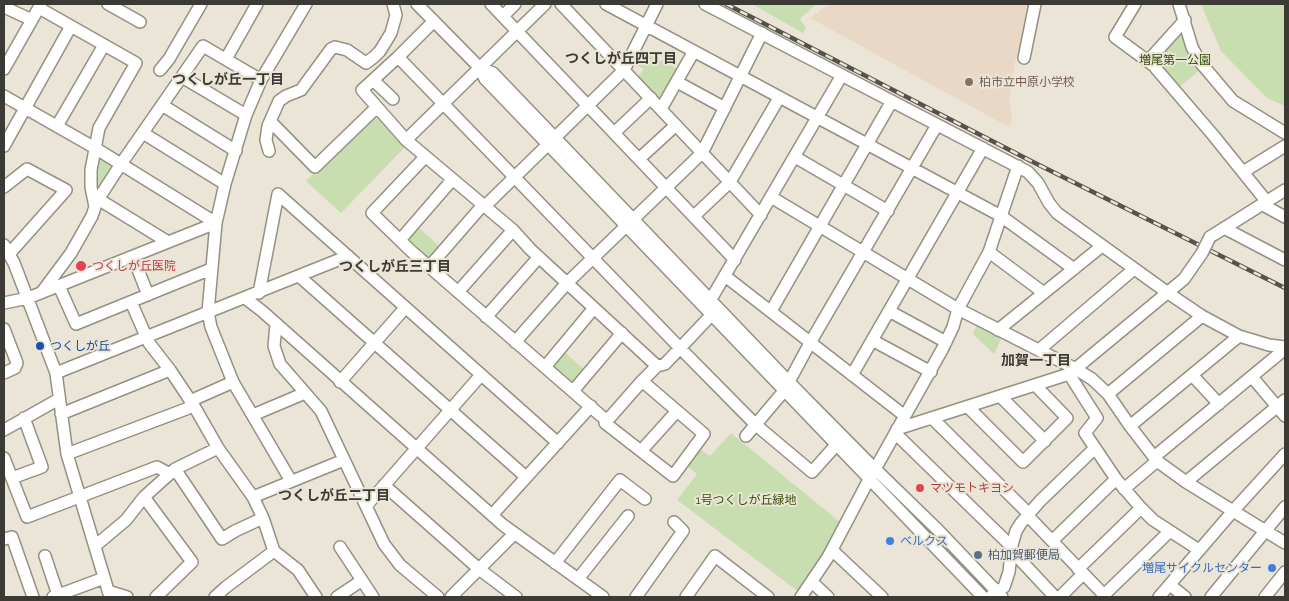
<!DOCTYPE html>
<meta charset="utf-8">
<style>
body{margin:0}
#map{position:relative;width:1289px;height:601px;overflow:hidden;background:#eae5d6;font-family:Raleway,sans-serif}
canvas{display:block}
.frame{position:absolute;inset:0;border:5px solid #3c3a34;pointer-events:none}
</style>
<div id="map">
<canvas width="1289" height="601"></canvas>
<div class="frame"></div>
</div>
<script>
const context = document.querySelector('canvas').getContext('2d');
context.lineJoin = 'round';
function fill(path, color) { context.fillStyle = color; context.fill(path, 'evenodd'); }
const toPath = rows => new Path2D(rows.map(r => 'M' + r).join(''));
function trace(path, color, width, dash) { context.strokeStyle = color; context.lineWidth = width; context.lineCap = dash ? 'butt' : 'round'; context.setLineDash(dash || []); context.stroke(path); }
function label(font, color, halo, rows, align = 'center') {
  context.font = font + ' Raleway,"Noto Sans JP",sans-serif'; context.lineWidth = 4; context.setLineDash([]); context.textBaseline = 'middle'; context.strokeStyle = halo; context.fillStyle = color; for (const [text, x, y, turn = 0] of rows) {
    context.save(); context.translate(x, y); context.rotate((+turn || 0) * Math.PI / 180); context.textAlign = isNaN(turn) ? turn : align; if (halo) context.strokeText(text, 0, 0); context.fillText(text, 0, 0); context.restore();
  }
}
fill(toPath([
 [829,4,1030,4,1015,63,1009,101,1012,118,1011,125,1005,125,810,18]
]), '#ead8c7');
fill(toPath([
 [752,4,816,4,800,19,806,28,803,33],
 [1201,4,1285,4,1285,106,1267,98,1221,51],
 [1177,33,1184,35,1201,69,1177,89,1154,62],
 [637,49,680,70,662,102,637,79,644,69,632,63],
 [375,113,379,114,406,146,341,213,306,181],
 [101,156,113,164,114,167,100,189,96,187,97,157],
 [417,226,441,248,427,260,408,241,408,237],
 [977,325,1002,337,994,354,973,334],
 [563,351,586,371,571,385,551,368],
 [731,433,841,523,799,592,677,500,697,474,687,466,700,449,710,456]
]), '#c8deb0');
const minor = toPath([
 [108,4,140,22],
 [417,4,480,68,485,79,983,597],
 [491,4,735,260],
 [561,4,761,215],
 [606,4,1001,216,1074,269],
 [705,4,1028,172,1038,183,1049,203,1057,213,1168,293,1202,316,1239,336,1269,345,1285,347],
 [1135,4,1115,37,1153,65,1213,135,1267,202],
 [1179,4,1192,47,1200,62,1233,101,1285,133],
 [4,7,32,20],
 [39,8,136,63,99,128,91,170,91,187,95,207],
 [503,16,515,4],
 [434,21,398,57,680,348,756,425,812,472,837,444],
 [1024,58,1035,4],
 [226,59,257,4],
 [1148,61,1185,20],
 [480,68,493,73,789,382,869,463,938,530,1002,597],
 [4,69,41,4],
 [160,70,169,59,201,4],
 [182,77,246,115],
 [373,80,362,90,406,140,513,230,530,249,657,366],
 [677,82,725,108],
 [4,96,95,148,216,223],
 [393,99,373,80,398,57],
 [162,105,236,151],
 [661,109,694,51],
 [271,122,315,167,377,107],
 [57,126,104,45],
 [143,133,225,184],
 [614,133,651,98],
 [406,140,545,4],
 [4,146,71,26],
 [269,151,266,140,268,126,279,101,286,96,301,90,331,49,335,47,347,50,366,63,374,57,380,51,391,33,396,15,393,4],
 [425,157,372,213,411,251,607,421],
 [795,157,888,211],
 [639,159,676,125],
 [1243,172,1285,146],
 [4,187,27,169,66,190,9,254],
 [771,197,958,309,1076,369,1092,379,1108,394,1130,426,1157,461,1186,482,1285,543],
 [98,199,168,242],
 [1263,205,1285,217],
 [484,207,624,70,657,4],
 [694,216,730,182,779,98],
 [1224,228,1285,260],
 [1210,237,1285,190],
 [400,240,452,180],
 [4,245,14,263,56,373,67,454,110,597],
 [989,252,1044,293],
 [133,257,148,295],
 [429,267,482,206],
 [299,276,526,477],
 [725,276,905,416],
 [59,286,76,324,211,269],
 [42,292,71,253,92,216,97,201,121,164,203,46,261,80],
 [458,292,513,230],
 [259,293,278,194,558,443],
 [245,298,262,311,503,525,603,597],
 [131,302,149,343,170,370,194,406,218,448,253,497,344,460],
 [4,303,28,298,216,223],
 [707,306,842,75],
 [771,311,892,101],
 [889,311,946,342],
 [486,317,539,257],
 [276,325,274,346,280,364,321,411,384,544,400,565,438,597],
 [4,329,17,363,15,368,4,373],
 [998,330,1102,246],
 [872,340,931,372],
 [515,342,567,283,702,153,762,33],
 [1039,350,1134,269],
 [545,367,594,308],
 [56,373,348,256],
 [1069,374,1097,418,1085,433,1116,479,1141,508,1153,520,1199,550],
 [852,375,983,148],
 [1192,375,1219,404],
 [1252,377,1285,416],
 [642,381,704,434,673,476,605,423,642,381,657,366,665,364,717,309],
 [340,382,405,308],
 [573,391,622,333],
 [1108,394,1202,316],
 [1000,396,1045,441],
 [190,401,233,382],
 [968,407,1023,462,1067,418,1035,385],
 [61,414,170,370],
 [253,415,305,393],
 [933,419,1029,514],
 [1130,426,1239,336],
 [897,429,1069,374,1184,279,1202,253],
 [4,430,59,399],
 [895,433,1012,547],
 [746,436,784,391,810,343,937,125],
 [641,451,677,411],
 [67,454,194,406],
 [1154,457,1285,349],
 [4,458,27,517,157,467,170,474],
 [175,469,222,539,235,531,263,518],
 [12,478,42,467,24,418],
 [291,481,233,382,211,327,208,312,216,223,225,184,246,115,261,80,306,4],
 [1186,482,1285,400],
 [384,485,479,569,516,597],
 [1124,489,1157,461],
 [144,497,192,562,156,597],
 [253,497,263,518,274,551,298,570,316,597],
 [366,506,481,375],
 [492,515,591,406],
 [1028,516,1106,597],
 [4,539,12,537,33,597],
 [1052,541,1116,479],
 [95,546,126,520,144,497,175,469,218,448],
 [340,547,373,597],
 [832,550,882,597],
 [1012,551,1055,597],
 [45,556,58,595],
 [555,563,620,480,645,499],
 [1078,569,1141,508],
 [578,579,628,516],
 [812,582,828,597],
 [1170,585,1185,597],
 [108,591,127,597],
 [1104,595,1170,531],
 [991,596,1004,587,1009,572,1012,545,1016,531,1021,523,1040,501,1094,449],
 [53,597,104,578],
 [215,597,226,587,274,551],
 [337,597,361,581],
 [451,597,514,534],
 [636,597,683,531,674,522],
 [686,597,715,556,768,597],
 [801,597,828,557,865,487,943,348,953,327,958,309,989,252,1018,166],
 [1060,597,1083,574],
 [1159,597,1233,511,1285,454],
 [1211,597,1285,507],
 [1265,597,1285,572]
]);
trace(minor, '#969082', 14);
trace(minor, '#fff', 11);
const rail = toPath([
 [726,4,1031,161,1285,288]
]);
trace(rail, '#55524b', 4.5);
trace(rail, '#eae5d6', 2.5, [8]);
const minorBridge = toPath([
 [1202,253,1210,237]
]);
trace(minorBridge, '#969082', 14, []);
trace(minorBridge, '#fff', 11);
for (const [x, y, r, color] of [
 [969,82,5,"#8d6e63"],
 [81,266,6,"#e0444e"],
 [40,346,5,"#1a4fb4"],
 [920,488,5,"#e0444e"],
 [890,541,5,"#3f7fe0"],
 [978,555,5,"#5c6f8a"],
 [1272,568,5,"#3f7fe0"]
]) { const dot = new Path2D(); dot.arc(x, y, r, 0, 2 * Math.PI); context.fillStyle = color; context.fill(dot); trace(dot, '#eae5d6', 2); }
label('12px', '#364f08', '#eae5d6', [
 ["増尾第一公園",1175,60],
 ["1号つくしが丘緑地",746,500]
]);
label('12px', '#785e54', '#eae5d6', [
 ["柏市立中原小学校",979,82]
], 'left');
label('12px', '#be3a42', '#eae5d6', [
 ["つくしが丘医院",92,266],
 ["マツモトキヨシ",930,488]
], 'left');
label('12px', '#164399', '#eae5d6', [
 ["つくしが丘",50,346]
], 'left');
label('12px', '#366cbe', '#eae5d6', [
 ["ベルクス",900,541],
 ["増尾サイクルセンター",1262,568,"right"]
], 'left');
label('12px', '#4e5e75', '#eae5d6', [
 ["柏加賀郵便局",988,555]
], 'left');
label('bold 14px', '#3c3a34', '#eae5d6', [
 ["つくしが丘四丁目",621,59],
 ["つくしが丘一丁目",228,80],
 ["つくしが丘三丁目",395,267],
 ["加賀一丁目",1036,361],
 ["つくしが丘二丁目",334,496]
]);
</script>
